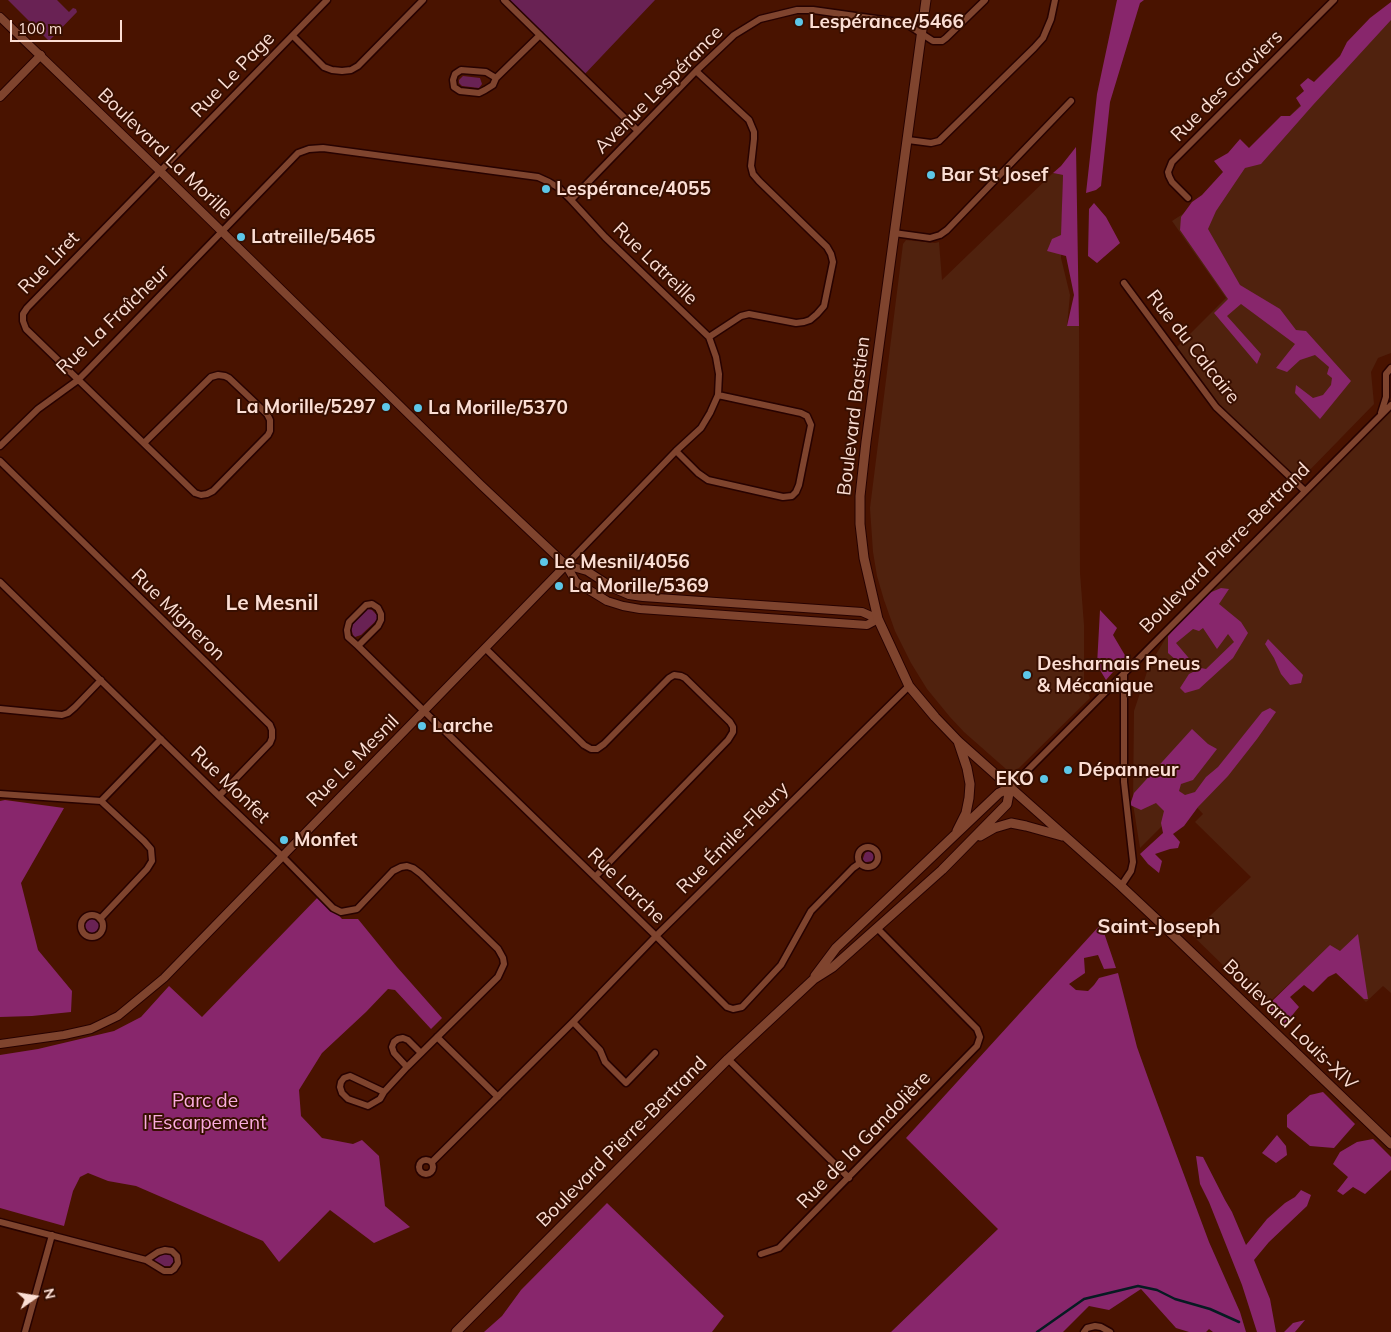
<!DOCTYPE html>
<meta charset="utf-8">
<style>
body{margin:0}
#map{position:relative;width:1391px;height:1332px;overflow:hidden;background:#491300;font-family:Mulish,sans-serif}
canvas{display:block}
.north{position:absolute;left:10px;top:1272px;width:50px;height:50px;-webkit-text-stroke:4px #380f01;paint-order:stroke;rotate:77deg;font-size:14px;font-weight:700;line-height:20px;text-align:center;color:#fbded4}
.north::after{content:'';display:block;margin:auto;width:18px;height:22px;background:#fbded4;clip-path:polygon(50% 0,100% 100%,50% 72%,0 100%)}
.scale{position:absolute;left:10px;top:20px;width:112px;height:22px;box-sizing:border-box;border:2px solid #fbded4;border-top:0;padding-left:6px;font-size:15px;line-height:18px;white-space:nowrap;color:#fbded4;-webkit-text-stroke:4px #380f01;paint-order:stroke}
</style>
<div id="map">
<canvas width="1391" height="1332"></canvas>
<div class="north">N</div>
<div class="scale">100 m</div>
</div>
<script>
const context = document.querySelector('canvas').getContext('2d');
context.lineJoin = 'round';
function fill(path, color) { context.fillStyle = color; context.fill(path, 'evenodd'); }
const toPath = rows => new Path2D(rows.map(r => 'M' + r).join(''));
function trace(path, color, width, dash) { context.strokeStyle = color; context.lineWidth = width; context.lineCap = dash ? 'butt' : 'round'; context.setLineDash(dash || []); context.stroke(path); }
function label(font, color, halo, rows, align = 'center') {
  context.font = font + ' Mulish,sans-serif'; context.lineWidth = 4; context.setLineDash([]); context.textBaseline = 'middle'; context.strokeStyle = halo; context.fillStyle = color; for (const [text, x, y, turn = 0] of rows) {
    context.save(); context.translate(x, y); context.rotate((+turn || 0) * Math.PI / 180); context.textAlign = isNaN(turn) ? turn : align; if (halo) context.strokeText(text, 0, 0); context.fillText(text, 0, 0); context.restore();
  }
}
fill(toPath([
 [1391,13,1391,353,1378,358,1371,372,1374,404,1303,477,1297,478,1219,404,1177,347,1226,298,1172,221,1212,195],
 [1053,173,1063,175,1061,258,1070,295,1067,326,1079,326,1080,573,1084,625,1084,683,1090,698,1019,768,1012,771,1006,769,964,732,950,717,927,689,911,663,895,631,884,600,877,576,873,552,870,508,903,244,906,240,935,243,939,242,942,280],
 [1391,406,1391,993,1383,986,1366,1002,1320,956,1265,1006,1191,934,1251,877,1195,822,1203,814,1189,799,1140,848,1133,804,1134,711,1149,666,1167,636]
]), '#50220e');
fill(toPath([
 [8,0,57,0,69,12,73,8,76,9,77,12,49,41],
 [504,0,655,0,582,77],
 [463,76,480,78,482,84,479,88,462,86,459,83,459,80],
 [367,609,372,610,377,615,377,620,361,635,355,637,353,635,351,628,353,624],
 [870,850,874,853,875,858,872,861,862,863,862,861,865,853],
 [92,915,98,917,102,917,103,926,100,933,93,937,85,934,81,926,83,920,89,916],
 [166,1253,172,1255,174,1258,174,1261,170,1266,163,1266,152,1260]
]), '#692254');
fill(toPath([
 [1117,0,1144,0,1140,3,1110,102,1101,186,1096,190,1086,193,1097,94],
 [1391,2,1391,20,1313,105,1261,164,1245,168,1216,211,1208,229,1240,285,1280,309,1296,330,1306,331,1351,381,1320,419,1295,393,1296,385,1313,398,1323,395,1331,385,1332,378,1327,374,1329,367,1315,355,1300,360,1287,372,1276,368,1295,344,1241,304,1227,316,1261,354,1257,364,1214,313,1228,299,1180,230,1181,217,1192,202,1202,195,1223,172,1214,161,1228,153,1240,139,1249,148,1281,116,1290,116,1301,106,1296,98,1304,91,1300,85,1308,78,1314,82,1340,56,1347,42,1370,18],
 [1076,147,1079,326,1067,326,1074,295,1066,256,1047,251,1052,239,1061,235,1063,175,1053,173,1061,166],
 [1094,203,1106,217,1120,243,1097,263,1088,256,1089,209],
 [1221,588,1229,589,1219,604,1241,622,1248,633,1233,658,1199,689,1185,693,1180,688,1189,674,1201,668,1206,669,1234,642,1228,634,1217,649,1203,628,1199,631,1193,629,1176,643,1193,663,1186,669,1168,653,1168,636,1186,614,1209,593],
 [1100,610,1117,628,1113,635,1126,657,1106,680,1097,665],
 [1268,639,1303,675,1301,683,1290,685,1281,674,1274,658,1265,644],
 [1270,708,1276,712,1257,739,1228,776,1198,807,1184,826,1173,834,1180,842,1178,848,1170,849,1155,854,1162,861,1159,873,1148,864,1140,854,1163,833,1161,823,1164,811,1156,803,1141,810,1130,805,1134,793,1192,729,1208,744,1217,749,1193,780,1181,784,1179,791,1185,795,1195,792,1206,777,1218,767,1262,712],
 [5,800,64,808,21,883,38,950,72,991,71,1012,32,1016,0,1017,0,801],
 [320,895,342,919,358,919,397,967,442,1018,431,1029,395,990,388,989,366,1012,322,1053,299,1090,301,1116,322,1138,353,1144,362,1140,379,1156,385,1206,410,1227,374,1243,330,1210,279,1262,263,1241,136,1186,108,1181,88,1173,80,1177,73,1191,64,1226,0,1208,0,1055,38,1049,114,1031,141,1017,169,986,202,1017],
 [1101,924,1116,968,1104,969,1098,955,1084,958,1085,973,1069,984,1076,990,1088,991,1094,985,1099,978,1118,973,1137,1047,1152,1089,1209,1242,1240,1312,1246,1332,1213,1332,1209,1329,1206,1332,1189,1332,1176,1328,1141,1289,1109,1310,1089,1306,1063,1332,891,1332,998,1229,906,1138],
 [1358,934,1368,999,1364,999,1336,973,1328,977,1313,992,1304,985,1290,997,1299,1007,1285,1024,1267,1006,1330,945,1340,951],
 [1323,1092,1355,1124,1334,1148,1310,1146,1287,1127,1287,1115,1310,1095],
 [1277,1135,1286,1146,1287,1155,1276,1163,1262,1153],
 [1373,1139,1391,1157,1391,1170,1365,1194,1353,1187,1343,1195,1337,1191,1348,1177,1333,1164,1340,1152,1357,1142],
 [1196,1156,1203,1157,1225,1200,1232,1212,1246,1245,1267,1219,1285,1203,1295,1197,1301,1190,1311,1195,1307,1206,1269,1242,1254,1260,1270,1299,1276,1332,1257,1332,1242,1285,1209,1202,1200,1184],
 [607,1203,724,1316,712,1332,484,1332,502,1316,521,1290],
 [1305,1320,1295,1332,1284,1332,1293,1323]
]), '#88266c');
trace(toPath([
 [1037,1332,1084,1299,1138,1286,1157,1290,1175,1299,1210,1309,1239,1322]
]), '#061b22', 2.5);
const minor = toPath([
 [504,0,638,131],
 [293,36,324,67,332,70,342,71,351,70,358,66,423,0],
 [696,71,749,120,754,132,754,139,751,166,753,174,759,181,827,247,831,254,833,262,824,306,817,314,810,320,804,322,796,323,749,314,741,316,709,337],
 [496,78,486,72,461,70,455,74,453,80,454,87,460,91,479,93,485,90,493,85,496,78,540,35],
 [908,140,931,143,939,141,1034,48,1043,38,1051,19,1055,0],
 [1188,198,1172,182,1169,176,1168,172,1172,162,1334,0],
 [571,200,696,71,734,35,760,19,797,10,813,10,905,23,933,41,942,41,946,38,985,0],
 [894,233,930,238,940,235,947,230,1071,101],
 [1124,283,1216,407,1305,491],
 [1381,413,1386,397,1386,374,1391,368],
 [144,443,211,377,218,375,225,376,229,378,267,414,270,420,270,431,268,435,213,491,207,494,201,495,195,493,26,329,23,321,23,314,27,308,327,0],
 [0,446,38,409,78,380,86,372,298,153,309,149,323,148,538,177,549,182,559,188,571,200,605,237,709,337,716,357,719,374,718,395,710,413,701,428,676,451,566,565],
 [676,451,698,473,708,480,783,497,792,496,796,492,799,485,811,425,807,416,801,413,718,395],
 [0,461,270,725,272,730,272,738,270,743,219,796],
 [0,582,219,796,282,856,333,908,341,912,357,909,393,871,401,867,407,866,413,868,421,874,498,949,503,958,504,964,498,977,407,1067,384,1092,380,1099,368,1106,348,1099,342,1093,340,1087,341,1082,344,1078,350,1076,384,1092],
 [358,646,378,626,381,620,381,614,378,608,372,604,366,605,349,622,347,630,348,637,358,646,424,711,656,936,727,1007,733,1009,742,1007,781,965,811,911,853,868,860,863],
 [485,648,584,745,591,749,597,749,604,744,669,678,674,675,681,676,685,678,730,722,733,727,733,732,728,740,595,877],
 [0,709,62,715,68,713,75,707,101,680],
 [1010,788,1391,405],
 [0,794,101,801,161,739],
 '858 857a10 10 0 1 1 20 0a10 10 0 1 1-20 0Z',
 [1121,886,1131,871,1133,862,1124,782,1124,673],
 '81 926a11 11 0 1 1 22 0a11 11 0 1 1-22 0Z',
 [100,919,147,869,152,861,151,849,144,841,101,801],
 [573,1022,600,1050,605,1062,626,1083,655,1053],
 [437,1037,498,1097],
 [728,1059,849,1178],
 [407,1067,394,1053,392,1047,394,1042,398,1039,403,1038,408,1040,421,1053],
 '419 1167a7 7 0 1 1 14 0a7 7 0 1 1-14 0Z',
 [432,1162,573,1022,656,936,909,686],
 [0,1222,146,1260],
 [165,1250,172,1251,177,1256,178,1263,174,1269,171,1271,164,1271,146,1260,158,1252,165,1250],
 [761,1254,779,1248,977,1046,980,1037,977,1029,877,928],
 [25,1332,52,1235],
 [1084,1332,1087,1328,1095,1326,1101,1327,1110,1332]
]);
const tertiary = toPath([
 [0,17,160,171,481,485,566,565,576,582,607,601,623,606,640,609,867,625,878,619],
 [0,97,41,55],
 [566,565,587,571,615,589,629,595,643,597,862,612,878,619],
 [0,1044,64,1035,91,1029,118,1016,164,978,566,565]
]);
const secondary = toPath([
 [926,0,866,442,860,496,860,524,864,558,878,619,909,686,935,717,958,741,1121,886,1169,931,1391,1144],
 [957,831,966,813,969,798,970,784,967,768,958,741],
 [980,836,994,828,1011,823,1026,826,1062,836],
 [815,976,836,948,999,793,1010,788],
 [456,1332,728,1059,814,979,833,967,942,870,1007,804,1010,788]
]);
trace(minor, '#270200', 9);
trace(tertiary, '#270200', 10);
trace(secondary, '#270200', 11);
trace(minor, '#7f442e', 6);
trace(tertiary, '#7f442e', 8);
trace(secondary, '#7f442e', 9);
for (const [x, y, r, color] of [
 [799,22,5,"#5dc7e8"],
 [931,175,5,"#5dc7e8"],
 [546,189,5,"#5dc7e8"],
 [241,237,5,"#5dc7e8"],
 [386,407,5,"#5dc7e8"],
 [418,408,5,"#5dc7e8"],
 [544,562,5,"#5dc7e8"],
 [559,586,5,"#5dc7e8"],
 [1027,675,5,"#5dc7e8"],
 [422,726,5,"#5dc7e8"],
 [1068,770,5,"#5dc7e8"],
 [1044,779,5,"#5dc7e8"],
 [284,840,5,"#5dc7e8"]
]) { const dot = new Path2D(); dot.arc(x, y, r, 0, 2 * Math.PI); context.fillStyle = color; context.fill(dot); trace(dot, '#380f01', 2); }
label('bold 19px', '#fbded4', '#380f01', [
 ["Lespérance/5466",809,22],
 ["Bar St Josef",941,175],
 ["Lespérance/4055",556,189],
 ["Latreille/5465",251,237],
 ["La Morille/5297",376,407,"right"],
 ["La Morille/5370",428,408],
 ["Le Mesnil/4056",554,562],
 ["La Morille/5369",569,586],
 ["Desharnais Pneus",1037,664],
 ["& Mécanique",1037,686],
 ["Larche",432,726],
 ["Dépanneur",1078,770],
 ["EKO",1034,779,"right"],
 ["Monfet",294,840]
], 'left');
label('19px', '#fbded4', '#380f01', [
 ["Rue Le Page",233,75,-46],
 ["Rue des Graviers",1227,86,-45],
 ["Avenue Lespérance",659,90,-45],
 ["Boulevard La Morille",165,154,44],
 ["Rue Liret",49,263,-46],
 ["Rue Latreille",655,264,44],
 ["Rue La Fraîcheur",113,320,-44],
 ["Rue du Calcaire",1193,347,52],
 ["Boulevard Bastien",854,416,-83],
 ["Boulevard Pierre-Bertrand",1225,548,-45],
 ["Rue Migneron",178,615,44],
 ["Rue Le Mesnil",353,761,-45],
 ["Rue Monfet",230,785,44],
 ["Rue Émile-Fleury",733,838,-45],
 ["Rue Larche",626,886,44],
 ["Boulevard Louis-XIV",1290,1025,44],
 ["Rue de la Gandolière",864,1140,-46],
 ["Boulevard Pierre-Bertrand",622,1142,-45]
]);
label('19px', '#faadde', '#380f01', [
 ["Parc de",205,1101],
 ["l'Escarpement",205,1123]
]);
label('bold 20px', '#fbded4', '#380f01', [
 ["Saint-Joseph",1159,927]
]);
label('bold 21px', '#fbded4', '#380f01', [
 ["Le Mesnil",272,604]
]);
</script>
